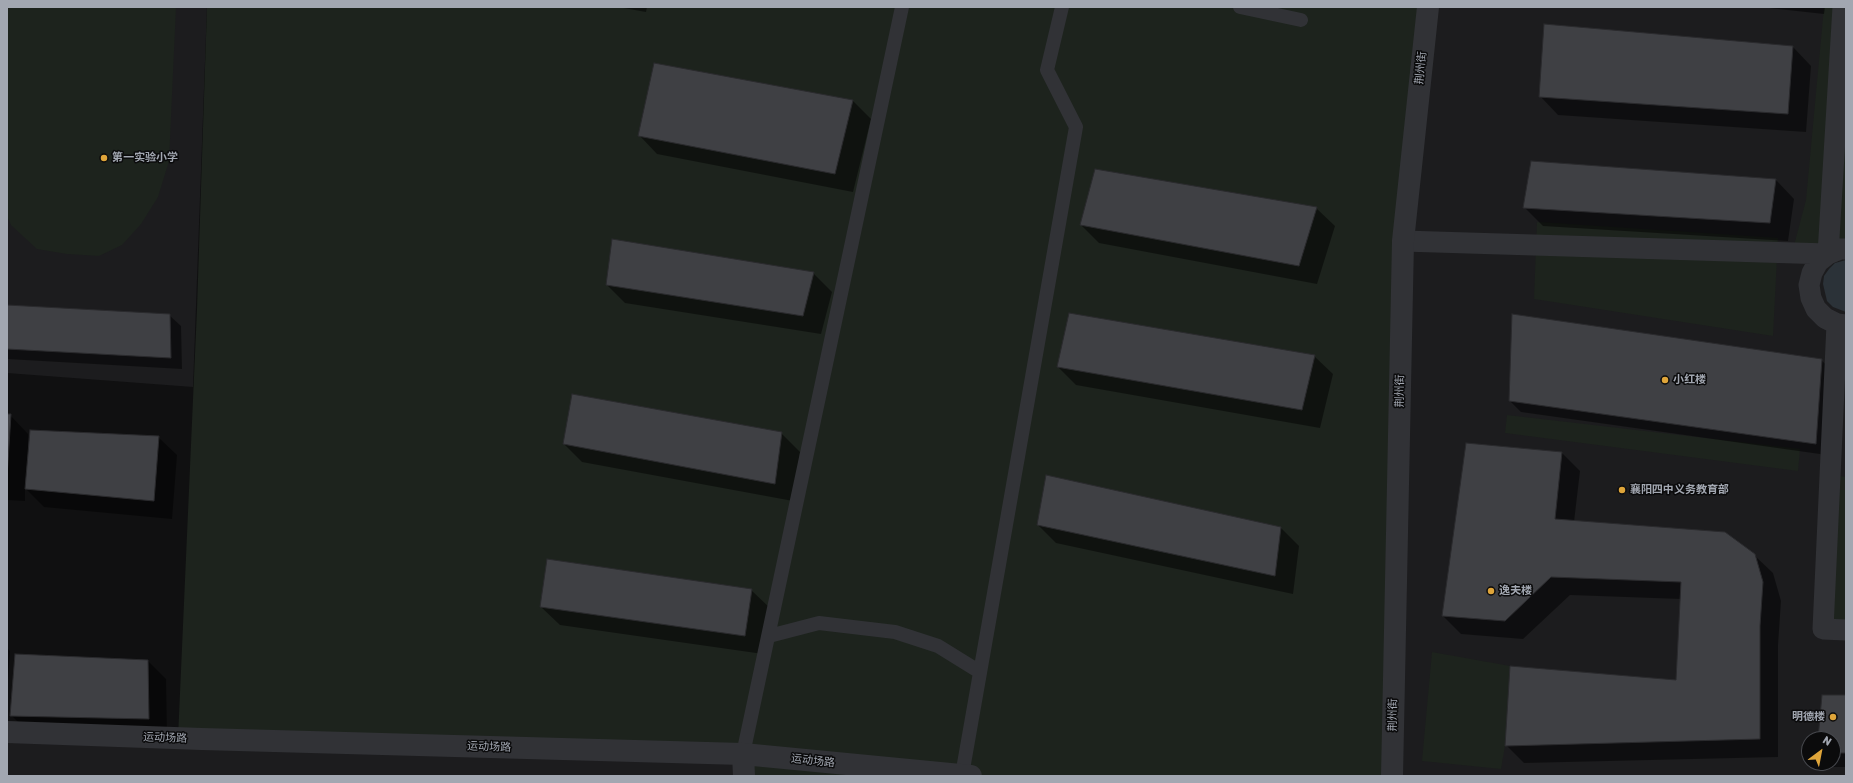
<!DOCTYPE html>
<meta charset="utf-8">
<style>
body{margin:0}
#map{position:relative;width:1853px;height:783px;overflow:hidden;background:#101011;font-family:Rubik,sans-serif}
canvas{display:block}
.frame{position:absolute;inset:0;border:8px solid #a2a7b1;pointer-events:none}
.north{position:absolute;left:1801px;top:731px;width:40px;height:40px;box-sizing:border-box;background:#0b0b0c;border:1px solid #47494e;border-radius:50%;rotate:32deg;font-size:11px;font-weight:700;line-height:16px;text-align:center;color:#a2a7b1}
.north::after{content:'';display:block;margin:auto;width:14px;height:18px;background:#dfa53a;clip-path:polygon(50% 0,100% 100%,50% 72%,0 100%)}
</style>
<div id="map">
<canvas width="1853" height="783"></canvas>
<div class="frame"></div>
<div class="north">N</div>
</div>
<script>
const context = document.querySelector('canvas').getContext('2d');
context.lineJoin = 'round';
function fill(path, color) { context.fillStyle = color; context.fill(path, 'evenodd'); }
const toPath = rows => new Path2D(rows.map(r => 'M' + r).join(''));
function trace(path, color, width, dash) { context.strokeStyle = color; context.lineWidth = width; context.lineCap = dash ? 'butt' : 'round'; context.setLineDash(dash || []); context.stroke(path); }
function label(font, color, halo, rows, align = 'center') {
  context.font = font + ' Rubik,"Noto Sans SC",sans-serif'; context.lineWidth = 3; context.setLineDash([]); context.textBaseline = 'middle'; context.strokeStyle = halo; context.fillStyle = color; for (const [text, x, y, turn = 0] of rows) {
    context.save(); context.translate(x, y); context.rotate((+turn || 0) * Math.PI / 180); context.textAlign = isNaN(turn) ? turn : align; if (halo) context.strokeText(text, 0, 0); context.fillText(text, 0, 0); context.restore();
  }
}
fill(toPath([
 [7,7,207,7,193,387,7,373],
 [1428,7,1846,7,1846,776,1392,776,1403,241],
 [1809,739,1833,739,1833,763,1809,763],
 [7,731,743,754,744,776,7,776]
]), '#1c1c1e');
fill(toPath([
 [7,7,176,7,169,161,158,197,141,224,122,245,99,256,67,254,37,249,11,225,7,216],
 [207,7,1428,7,1403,241,1392,776,744,776,743,754,178,738,197,309],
 [1824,7,1846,7,1846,238,1828,254,1792,253,1806,200],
 [1537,222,1778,238,1773,336,1534,299],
 [1507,415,1800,449,1798,471,1505,433],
 [1830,474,1846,477,1846,630,1823,629],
 [1432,652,1510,666,1505,746,1501,769,1422,761]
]), '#1d231d');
fill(toPath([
 [1846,260,1846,312,1833,307,1827,301,1823,284,1824,276,1829,269,1835,263]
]), '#2b3238');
fill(toPath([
 [618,7,647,7,646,12],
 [1760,7,1825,7,1824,14],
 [1544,25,1793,47,1811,66,1806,132,1558,115,1540,96],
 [853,101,871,119,853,192,657,154,639,135],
 [1531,162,1776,180,1794,199,1788,241,1543,226,1525,208],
 [1316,208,1335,226,1317,284,1099,243,1081,225],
 [813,273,832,292,821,334,625,303,607,285],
 [7,306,169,315,181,326,182,369,7,359],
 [1314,356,1333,374,1320,428,1076,385,1058,367],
 [1821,360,1833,371,1827,455,1521,412,1510,401],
 [7,415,10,415,28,434,28,448,158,437,177,455,172,519,44,507,25,488,25,501,7,500],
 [781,433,800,452,793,501,582,462,564,444],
 [1467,444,1562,453,1580,471,1574,522,1754,555,1773,573,1781,601,1778,645,1778,757,1524,763,1506,745,1677,681,1681,599,1570,595,1523,639,1461,634,1443,616],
 [1038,525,1281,528,1299,546,1293,594,1056,543],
 [751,590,770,608,763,654,560,625,541,607],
 [7,648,10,651,7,693],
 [148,661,166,679,167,736,29,733,11,715],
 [1846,696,1846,767,1833,767,1829,763,1833,763,1833,739,1819,739]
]), '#0007');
const building = toPath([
 [1544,24,1793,46,1788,114,1539,97,1544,24],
 [654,63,853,100,835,174,638,136,654,63],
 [1531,161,1776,179,1770,223,1523,208,1531,161],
 [1095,169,1317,207,1299,266,1080,225,1095,169],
 [612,239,814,272,803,316,606,285,612,239],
 [7,305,170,314,171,358,7,349,7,305],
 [1069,313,1315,355,1302,410,1057,367,1069,313],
 [1512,314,1822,359,1816,444,1509,401,1512,314],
 [572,394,782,432,775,484,563,444,572,394],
 [7,414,11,414,7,477,7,414],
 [30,430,159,436,154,501,25,489,30,430],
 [1466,443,1562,452,1555,519,1725,532,1755,554,1763,582,1760,626,1760,739,1505,746,1510,666,1676,680,1681,582,1551,577,1505,621,1442,616,1466,443],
 [1046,475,1281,527,1275,576,1037,525,1046,475],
 [547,559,752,589,745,636,540,607,547,559],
 [15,654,148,660,149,719,10,716,15,654],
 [1822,695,1846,695,1846,753,1833,753,1833,739,1818,739,1822,695]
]);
fill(building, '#3f4044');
trace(building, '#2a2a2d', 1);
trace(toPath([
 [1240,7,1301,20],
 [769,636,819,623,895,632,938,646,980,672],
 [743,754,902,7],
 [962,775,1076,127,1047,70,1062,7]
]), '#313236', 14);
trace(toPath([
 [1403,241,1828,254,1843,7],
 [1846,249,1840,249,1828,254,1818,262,1812,273,1809,285,1811,298,1816,309,1825,318,1837,324,1846,325],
 [1837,324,1823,629,1846,630]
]), '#313236', 21);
trace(toPath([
 [7,732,202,739,743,754,971,776],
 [743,754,744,776],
 [1392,776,1403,241,1428,7]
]), '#313236', 22);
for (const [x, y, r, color] of [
 [104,158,4,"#dfa53a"],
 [1665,380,4,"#dfa53a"],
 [1622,490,4,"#dfa53a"],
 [1491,591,4,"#dfa53a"],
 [1833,717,4,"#dfa53a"]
]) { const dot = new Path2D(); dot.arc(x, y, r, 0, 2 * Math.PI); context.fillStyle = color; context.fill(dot); trace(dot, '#0b0b0c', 1.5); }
label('11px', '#a2a7b1', '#0b0b0c', [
 ["荆州街",1421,68,-84],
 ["荆州街",1400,391,-89],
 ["荆州街",1393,715,-89],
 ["运动场路",165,738,2],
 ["运动场路",489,747,2],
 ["运动场路",813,761,6]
]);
label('bold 11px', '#a2a7b1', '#0b0b0c', [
 ["第一实验小学",112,158],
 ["小红楼",1673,380],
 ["襄阳四中义务教育部",1630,490],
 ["逸夫楼",1499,591],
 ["明德楼",1825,717,"right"]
], 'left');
</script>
